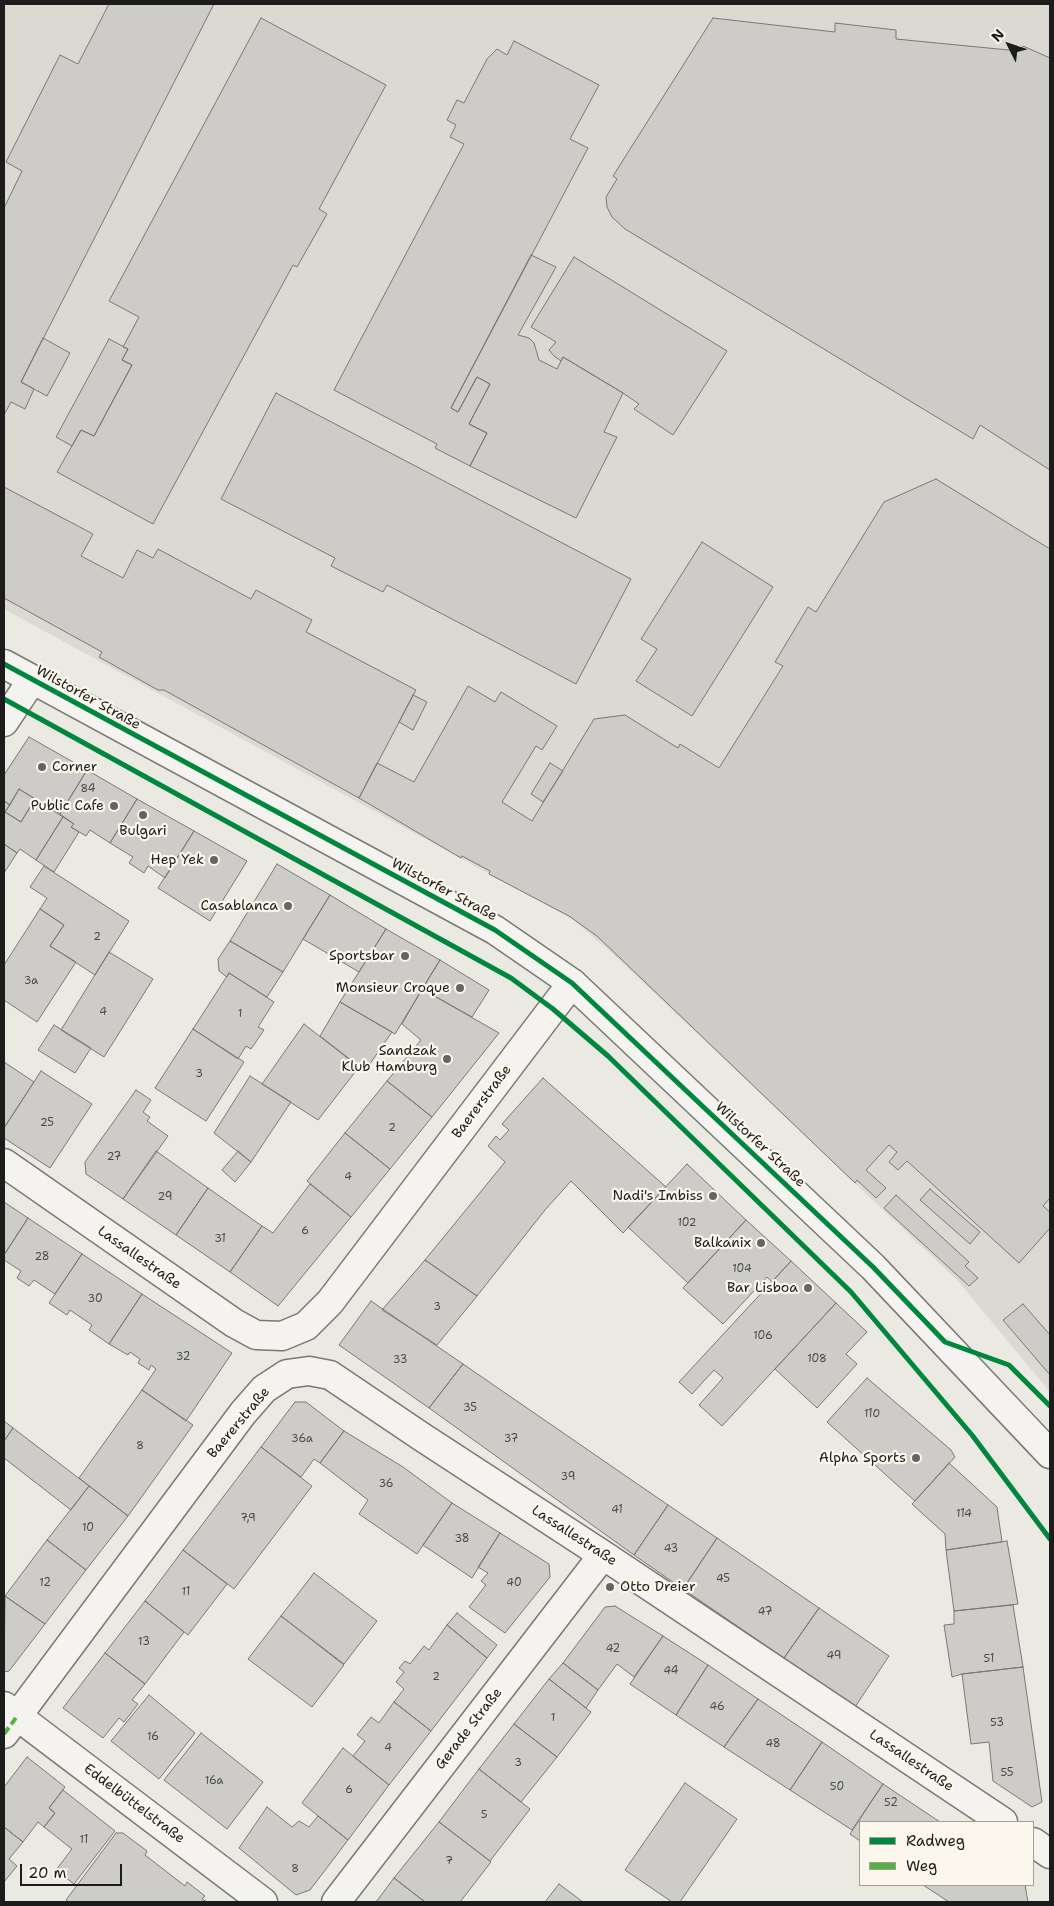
<!DOCTYPE html>
<meta charset="utf-8">
<style>
body{margin:0}
#map{position:relative;width:1054px;height:1906px;overflow:hidden;background:#eae9e2;font-family:"Shantell Sans",sans-serif}
canvas{display:block}
.frame{position:absolute;inset:0;border:5px solid #1c1c1c;pointer-events:none}
.legend{position:absolute;left:859px;top:1821px;width:175px;height:65px;box-sizing:border-box;background:#fbf7ec;border:1px solid #a29f99;margin:0;padding:6px 9px;list-style:none;font-size:15px;color:#1c1c1c}
.legend li{display:flex;align-items:center;gap:10px;height:25px}
.legend b{width:25px;border:1px solid #a29f99}
.north{position:absolute;left:984px;top:20px;width:50px;height:50px;-webkit-text-stroke:4px #fbf7ec;paint-order:stroke;rotate:311deg;font-size:14px;font-weight:700;line-height:20px;text-align:center;color:#1c1c1c}
.north::after{content:'';display:block;margin:auto;width:18px;height:22px;background:#1c1c1c;clip-path:polygon(50% 0,100% 100%,50% 72%,0 100%)}
.scale{position:absolute;left:20px;top:1864px;width:102px;height:22px;box-sizing:border-box;border:2px solid #1c1c1c;border-top:0;padding-left:6px;font-size:15px;line-height:18px;white-space:nowrap;color:#1c1c1c;-webkit-text-stroke:4px #fbf7ec;paint-order:stroke}
</style>
<div id="map">
<canvas width="1054" height="1906"></canvas>
<div class="frame"></div>
<ul class="legend">
<li><b style="height:6px;background:#00873e"></b>Radweg</li>
<li><b style="height:6px;background:#55b145"></b>Weg</li>
</ul>
<div class="north">N</div>
<div class="scale">20 m</div>
</div>
<script>
const context = document.querySelector('canvas').getContext('2d');
context.lineJoin = 'round';
function fill(path, color) { context.fillStyle = color; context.fill(path, 'evenodd'); }
const toPath = rows => new Path2D(rows.map(r => 'M' + r).join(''));
function trace(path, color, width, dash) { context.strokeStyle = color; context.lineWidth = width; context.lineCap = dash ? 'butt' : 'round'; context.setLineDash(dash || []); context.stroke(path); }
function label(font, color, halo, rows, align = 'center') {
  context.font = font + ' "Shantell Sans",sans-serif'; context.lineWidth = 4.5; context.setLineDash([]); context.textBaseline = 'middle'; context.strokeStyle = halo; context.fillStyle = color; for (const [text, x, y, turn = 0] of rows) {
    context.save(); context.translate(x, y); context.rotate((+turn || 0) * Math.PI / 180); context.textAlign = isNaN(turn) ? turn : align; if (halo) context.strokeText(text, 0, 0); context.fillText(text, 0, 0); context.restore();
  }
}
fill(toPath([
 [4,4,1050,4,1050,1392,958,1281,611,952,572,919,4,609]
]), '#dbd9d1');
const building = toPath([
 [109,4,214,4,21,382,34,389,25,409,11,402,4,415,4,208,22,171,6,162,60,55,78,64,109,4],
 [261,18,386,85,319,209,327,214,297,267,293,265,153,524,57,472,81,430,94,436,132,365,122,360,128,349,123,347,139,317,109,301,261,18],
 [713,18,835,32,835,23,896,30,896,39,1019,51,1023,46,1050,58,1050,470,980,425,973,439,625,229,612,217,607,207,606,197,617,179,613,176,713,18],
 [514,41,599,85,570,139,588,148,451,408,458,412,477,377,490,384,469,424,487,433,470,466,435,448,437,444,334,390,464,144,450,137,456,125,447,120,457,100,464,103,487,59,497,49,507,55,514,41],
 [531,255,556,267,518,335,529,338,534,343,539,360,557,369,563,357,623,393,604,432,617,437,576,518,470,466,487,433,469,424,490,384,477,377,458,412,451,408,531,255],
 [574,257,727,351,673,435,634,409,639,404,623,393,563,357,561,361,554,356,549,350,556,342,531,327,574,257],
 [43,338,70,353,47,396,21,382,43,338],
 [109,339,128,349,122,360,132,365,94,436,81,430,72,446,56,437,109,339],
 [276,393,631,579,576,684,387,585,383,592,331,566,335,558,221,499,276,393],
 [936,479,1050,549,1050,1198,1043,1206,1050,1212,1050,1228,1019,1263,907,1161,898,1170,889,1162,897,1152,889,1145,866,1170,886,1188,876,1198,857,1180,855,1183,597,936,569,916,489,874,490,871,462,856,461,858,359,798,377,763,414,782,468,686,495,702,501,692,557,726,542,750,536,746,502,802,532,821,594,719,625,715,678,748,680,744,719,768,783,666,775,662,808,607,816,612,884,502,936,479],
 [4,487,93,534,81,556,123,578,137,550,153,558,158,549,251,599,256,590,312,620,306,632,416,690,359,798,164,690,158,690,99,657,102,652,4,598,4,487],
 [702,542,773,587,692,716,636,681,657,649,641,639,702,542],
 [413,695,427,702,413,730,399,722,413,695],
 [29,737,87,770,60,814,19,789,10,805,4,801,4,775,29,737],
 [550,763,563,771,543,802,531,794,550,763],
 [87,770,137,799,110,843,90,830,86,836,71,827,74,824,60,814,87,770],
 [19,789,35,799,21,822,5,812,19,789],
 [35,799,63,817,36,860,20,849,17,853,4,844,4,801,10,805,5,812,21,822,35,799],
 [137,799,194,831,165,878,148,866,144,873,129,863,133,857,110,843,137,799],
 [63,817,74,824,71,827,79,832,54,872,36,860,63,817],
 [194,831,247,861,210,921,158,888,194,831],
 [4,844,17,853,4,873,4,844],
 [277,864,330,895,283,972,230,941,277,864],
 [44,866,129,921,95,975,50,946,64,925,40,909,47,898,30,887,44,866],
 [330,895,386,929,359,972,303,939,330,895],
 [40,909,64,925,50,946,76,962,37,1022,4,1000,4,965,40,909],
 [386,929,440,960,395,1034,340,1002,386,929],
 [230,941,283,972,267,997,229,973,227,977,219,971,218,959,230,941],
 [109,952,153,979,104,1057,61,1030,109,952],
 [440,960,489,990,472,1017,422,989,440,960],
 [229,973,274,1002,258,1027,264,1030,251,1049,246,1046,238,1059,193,1029,229,973],
 [422,989,499,1033,432,1117,387,1081,421,1040,402,1024,422,989],
 [340,1002,392,1032,365,1071,320,1036,340,1002],
 [304,1024,359,1067,318,1120,262,1084,304,1024],
 [54,1025,91,1048,75,1073,38,1050,54,1025],
 [193,1029,244,1062,206,1121,155,1088,193,1029],
 [4,1062,34,1082,4,1128,4,1062],
 [41,1071,92,1104,50,1168,4,1138,4,1128,41,1071],
 [250,1076,291,1102,251,1162,214,1133,250,1076],
 [543,1078,666,1187,623,1233,571,1181,545,1210,477,1296,425,1260,505,1162,488,1146,496,1136,500,1140,509,1130,502,1124,543,1078],
 [387,1081,432,1117,390,1169,345,1133,387,1081],
 [136,1090,151,1100,143,1112,150,1117,147,1121,168,1136,123,1199,86,1174,85,1162,136,1090],
 [345,1133,390,1169,351,1217,307,1181,345,1133],
 [156,1151,208,1188,176,1235,123,1199,156,1151],
 [238,1151,251,1162,235,1182,222,1170,238,1151],
 [687,1164,746,1220,688,1283,628,1227,687,1164],
 [310,1184,351,1217,278,1306,230,1272,262,1226,273,1233,310,1184],
 [208,1188,262,1226,230,1272,176,1235,208,1188],
 [930,1189,980,1232,970,1244,920,1200,930,1189],
 [896,1195,969,1262,965,1266,978,1278,969,1286,884,1208,896,1195],
 [4,1202,28,1218,4,1255,4,1202],
 [28,1218,82,1254,55,1294,34,1280,29,1286,17,1278,21,1271,4,1260,4,1255,28,1218],
 [746,1220,791,1261,772,1282,767,1277,723,1324,683,1288,746,1220],
 [82,1254,142,1294,109,1344,89,1330,92,1325,70,1310,67,1315,49,1303,82,1254],
 [425,1260,477,1296,437,1345,382,1310,425,1260],
 [791,1261,836,1303,722,1426,699,1405,723,1378,714,1370,692,1394,679,1382,791,1261],
 [142,1294,232,1353,186,1421,142,1390,156,1369,151,1365,149,1370,138,1363,140,1359,130,1352,128,1355,109,1344,142,1294],
 [371,1301,463,1364,429,1408,339,1345,371,1301],
 [836,1303,867,1332,846,1354,857,1364,817,1408,775,1369,836,1303],
 [1023,1304,1050,1335,1050,1375,1003,1320,1023,1304],
 [463,1364,668,1505,634,1555,429,1408,463,1364],
 [867,1378,951,1450,955,1457,915,1501,827,1422,867,1378],
 [142,1390,193,1425,128,1516,79,1478,142,1390],
 [295,1402,306,1402,344,1431,320,1463,314,1459,301,1477,261,1447,295,1402],
 [4,1421,13,1428,4,1441,4,1421],
 [13,1428,89,1486,71,1510,4,1458,4,1441,13,1428],
 [344,1431,403,1467,452,1503,417,1554,359,1514,368,1500,320,1463,344,1431],
 [261,1447,312,1486,234,1589,183,1550,261,1447],
 [949,1463,997,1507,1002,1542,946,1550,945,1534,912,1504,949,1463],
 [89,1486,128,1516,86,1570,47,1540,89,1486],
 [452,1503,500,1533,472,1578,423,1545,452,1503],
 [668,1505,717,1538,683,1589,634,1555,668,1505],
 [500,1533,549,1564,550,1577,505,1633,469,1607,486,1585,481,1581,488,1573,478,1567,500,1533],
 [717,1538,819,1608,784,1658,683,1589,717,1538],
 [47,1540,86,1570,45,1624,5,1596,47,1540],
 [1007,1541,1018,1604,954,1611,946,1550,1007,1541],
 [183,1550,227,1584,188,1635,145,1601,183,1550],
 [314,1573,377,1621,344,1664,281,1616,314,1573],
 [5,1596,45,1624,9,1671,4,1672,5,1596],
 [145,1601,184,1632,145,1684,105,1653,145,1601],
 [1013,1605,1023,1667,962,1674,952,1677,944,1625,954,1624,954,1611,1013,1605],
 [615,1606,663,1636,634,1677,617,1664,598,1690,563,1663,605,1607,615,1606],
 [819,1608,889,1656,855,1707,784,1658,819,1608],
 [457,1613,497,1645,487,1658,447,1625,457,1613],
 [281,1616,344,1665,312,1707,248,1659,281,1616],
 [447,1625,487,1658,431,1731,394,1702,404,1689,396,1682,404,1672,399,1668,405,1661,410,1664,424,1646,429,1650,447,1625],
 [663,1636,708,1665,676,1715,630,1684,663,1636],
 [105,1653,145,1684,132,1700,138,1704,124,1722,119,1718,103,1738,63,1708,105,1653],
 [563,1663,598,1690,586,1708,549,1679,563,1663],
 [708,1665,758,1699,724,1747,676,1715,708,1665],
 [1023,1667,1042,1802,1032,1807,993,1781,989,1742,971,1744,962,1674,1023,1667],
 [549,1679,591,1712,557,1757,514,1724,549,1679],
 [149,1695,195,1733,159,1779,111,1741,149,1695],
 [758,1699,822,1742,790,1790,724,1747,758,1699],
 [394,1702,431,1731,389,1785,353,1756,365,1741,357,1735,371,1717,379,1723,394,1702],
 [514,1724,557,1757,521,1802,479,1769,514,1724],
 [201,1733,263,1782,227,1829,164,1780,201,1733],
 [822,1742,883,1784,852,1830,790,1790,822,1742],
 [343,1748,389,1785,348,1840,302,1803,343,1748],
 [27,1757,65,1787,49,1808,55,1813,44,1827,38,1822,23,1842,4,1827,4,1787,27,1757],
 [479,1769,530,1809,490,1861,439,1822,479,1769],
 [685,1783,737,1819,680,1902,672,1902,625,1870,685,1783],
 [883,1784,940,1822,860,1822,860,1841,850,1834,883,1784],
 [63,1790,115,1831,74,1884,56,1870,72,1849,44,1827,55,1813,49,1808,63,1790],
 [267,1807,292,1827,299,1821,309,1827,318,1816,348,1840,310,1890,296,1895,239,1848,267,1807],
 [439,1822,491,1862,460,1902,425,1902,394,1878,439,1822],
 [4,1827,23,1842,9,1859,17,1866,4,1882,4,1827],
 [116,1833,123,1833,147,1851,145,1855,185,1886,187,1882,205,1896,202,1899,207,1902,69,1902,66,1900,116,1833],
 [394,1878,425,1902,376,1902,394,1878],
 [559,1884,583,1902,545,1902,559,1884],
 [923,1885,1025,1885,1028,1902,949,1902,923,1885]
]);
fill(building, '#cdccc8');
trace(building, '#797875', 1);
const street = toPath([
 [4,722,32,680],
 [4,1163,234,1323,256,1335,282,1336,306,1326,330,1302,572,983],
 [4,1706,263,1902],
 [4,1734,243,1413,264,1389,287,1374,309,1371,330,1375,422,1437,603,1555,1003,1822],
 [1033,1842,1050,1854],
 [336,1902,603,1555]
]);
const secondary = toPath([
 [4,664,495,930,572,983,873,1267,1050,1454]
]);
trace(street, '#797875', 31);
trace(secondary, '#797875', 31);
trace(street, '#f4f3ef', 28);
trace(secondary, '#f4f3ef', 28);
trace(toPath([
 [4,1734,18,1715]
]), '#55b145', 4, [8, 4]);
trace(toPath([
 [4,664,495,930,572,983,873,1267,945,1342,1009,1365,1050,1406],
 [4,699,511,978,553,1009,608,1056,851,1292,972,1435,1050,1539]
]), '#00873e', 5);
for (const [x, y, r, color] of [
 [42,767,5,"#646461"],
 [114,806,5,"#646461"],
 [143,815,5,"#646461"],
 [214,860,5,"#646461"],
 [288,906,5,"#646461"],
 [405,956,5,"#646461"],
 [460,988,5,"#646461"],
 [447,1059,5,"#646461"],
 [713,1196,5,"#646461"],
 [761,1243,5,"#646461"],
 [808,1288,5,"#646461"],
 [916,1458,5,"#646461"],
 [610,1587,5,"#646461"]
]) { const dot = new Path2D(); dot.arc(x, y, r, 0, 2 * Math.PI); context.fillStyle = color; context.fill(dot); trace(dot, '#fbf7ec', 2); }
label('11px', '#484847', null, [
 ["84",88,789],
 ["2",97,937],
 ["3a",31,981],
 ["4",103,1012],
 ["1",240,1014],
 ["3",199,1074],
 ["25",47,1123],
 ["2",392,1128],
 ["27",114,1157],
 ["4",348,1177],
 ["29",165,1197],
 ["102",687,1223],
 ["6",305,1231],
 ["31",220,1239],
 ["28",42,1257],
 ["104",742,1269],
 ["30",95,1299],
 ["3",437,1307],
 ["106",763,1336],
 ["32",183,1357],
 ["108",817,1359],
 ["33",400,1360],
 ["35",470,1408],
 ["110",872,1414],
 ["36a",302,1439],
 ["37",511,1439],
 ["8",140,1446],
 ["39",568,1477],
 ["36",386,1484],
 ["41",617,1510],
 ["114",964,1514],
 ["7,9",248,1518],
 ["10",88,1528],
 ["38",462,1539],
 ["43",671,1549],
 ["45",723,1579],
 ["12",45,1583],
 ["40",514,1583],
 ["11",186,1592],
 ["47",765,1612],
 ["13",144,1642],
 ["42",613,1649],
 ["49",834,1656],
 ["51",989,1659],
 ["44",671,1671],
 ["2",436,1677],
 ["46",717,1707],
 ["1",553,1718],
 ["53",997,1723],
 ["16",153,1737],
 ["48",773,1744],
 ["4",388,1748],
 ["3",518,1763],
 ["55",1007,1773],
 ["16a",214,1781],
 ["50",837,1787],
 ["6",349,1790],
 ["52",891,1803],
 ["5",484,1815],
 ["11",84,1840],
 ["7",449,1861],
 ["8",295,1869]
]);
label('14px', '#1c1c1c', '#fbf7ec', [
 ["Wilstorfer Straße",88,698,29],
 ["Wilstorfer Straße",444,890,28],
 ["Baererstraße",482,1102,-53],
 ["Wilstorfer Straße",760,1145,43],
 ["Lassallestraße",139,1258,35],
 ["Baererstraße",239,1423,-50],
 ["Lassallestraße",574,1536,33],
 ["Gerade Straße",469,1729,-52],
 ["Lassallestraße",911,1761,34],
 ["Eddelbüttelstraße",134,1804,37]
]);
label('14px', '#1c1c1c', '#fbf7ec', [
 ["Corner",52,767,"left"],
 ["Public Cafe",104,806],
 ["Bulgari",143,831,"center"],
 ["Hep Yek",204,860],
 ["Casablanca",278,906],
 ["Sportsbar",395,956],
 ["Monsieur Croque",450,988],
 ["Sandzak",437,1051],
 ["Klub Hamburg",437,1067],
 ["Nadi's Imbiss",703,1196],
 ["Balkanix",751,1243],
 ["Bar Lisboa",798,1288],
 ["Alpha Sports",906,1458],
 ["Otto Dreier",620,1587,"left"]
], 'right');
</script>
